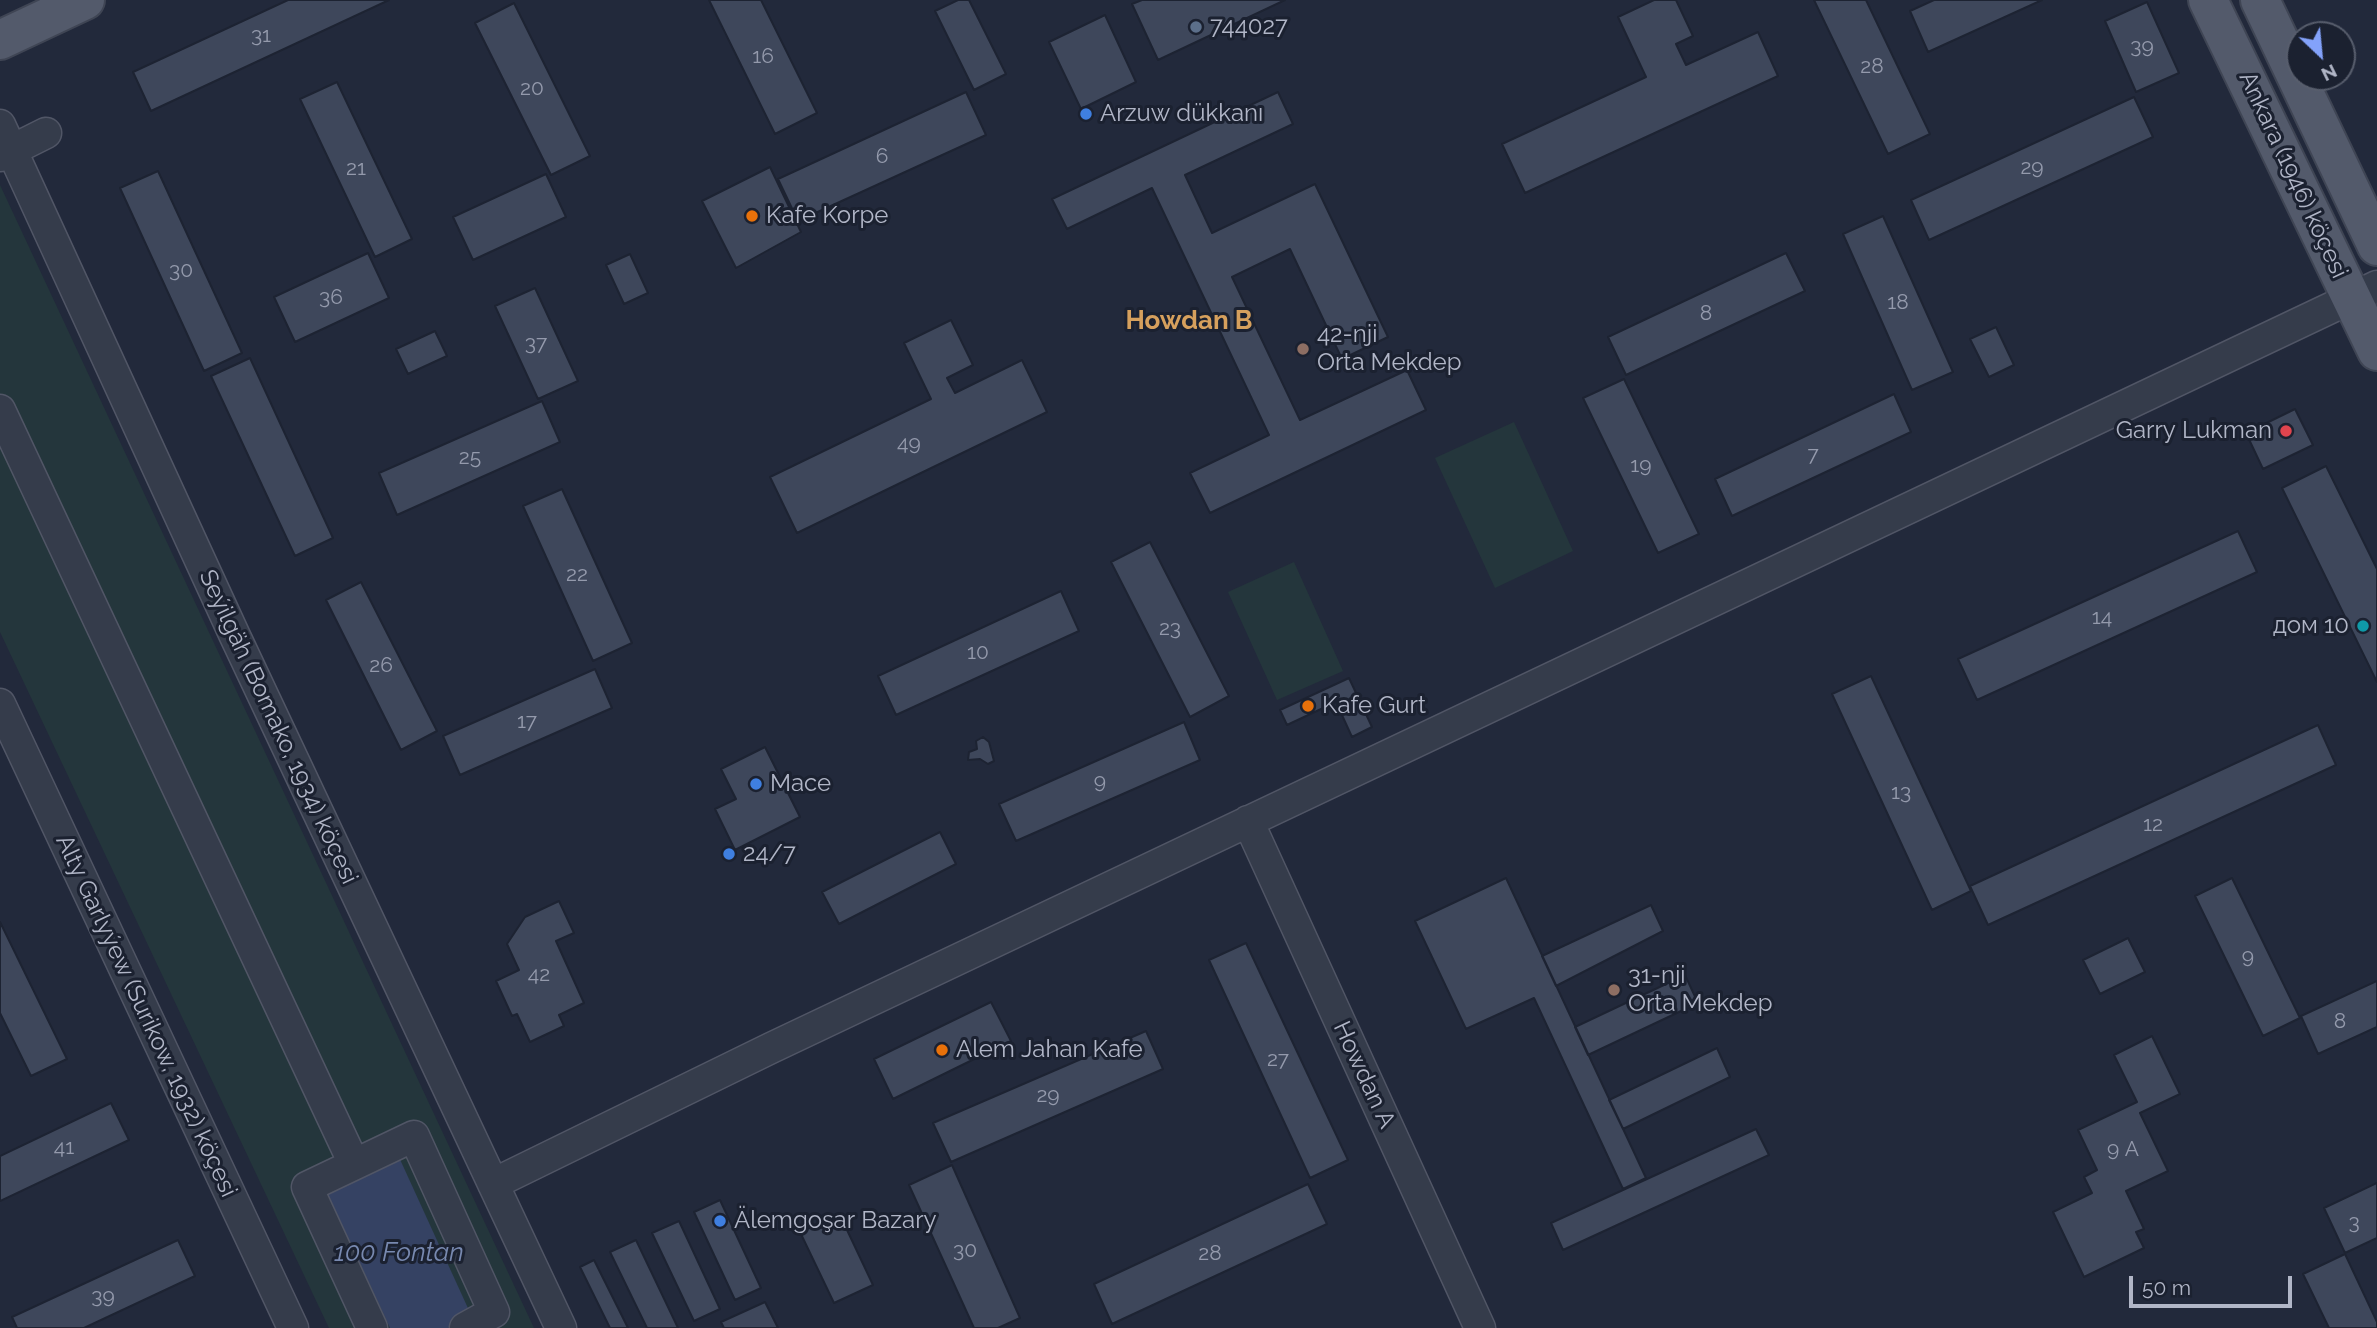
<!DOCTYPE html>
<meta charset="utf-8">
<style>
body{margin:0}
#map{position:relative;width:2377px;height:1328px;overflow:hidden;background:#22293b;font-family:Raleway,sans-serif}
canvas{display:block}
.north{position:absolute;left:2286px;top:21px;width:70px;height:70px;box-sizing:border-box;background:#1b2130;border:2px solid #575d6c;border-radius:50%;rotate:154deg;font-size:19px;font-weight:700;line-height:28px;text-align:center;color:#b1b6c7}
.north::after{content:'';display:block;margin:auto;width:24px;height:32px;background:#83a2fa;clip-path:polygon(50% 0,100% 100%,50% 72%,0 100%)}
.scale{position:absolute;left:2129px;top:1276px;width:163px;height:32px;box-sizing:border-box;border:4px solid #b1b6c7;border-top:0;padding-left:9px;font-size:21px;line-height:24px;white-space:nowrap;color:#b1b6c7;-webkit-text-stroke:5px #1b2130;paint-order:stroke}
</style>
<div id="map">
<canvas width="2377" height="1328"></canvas>
<div class="north">N</div>
<div class="scale">50 m</div>
</div>
<script>
const context = document.querySelector('canvas').getContext('2d');
context.lineJoin = 'round';
function fill(path, color) { context.fillStyle = color; context.fill(path, 'evenodd'); }
const toPath = rows => new Path2D(rows.map(r => 'M' + r).join(''));
function trace(path, color, width, dash) { context.strokeStyle = color; context.lineWidth = width; context.lineCap = dash ? 'butt' : 'round'; context.setLineDash(dash || []); context.stroke(path); }
function label(font, color, halo, rows, align = 'center') {
  context.font = font + ' Raleway,sans-serif'; context.lineWidth = 6; context.setLineDash([]); context.textBaseline = 'middle'; context.strokeStyle = halo; context.fillStyle = color; for (const [text, x, y, turn = 0] of rows) {
    context.save(); context.translate(x, y); context.rotate((+turn || 0) * Math.PI / 180); context.textAlign = isNaN(turn) ? turn : align; if (halo) context.strokeText(text, 0, 0); context.fillText(text, 0, 0); context.restore();
  }
}
fill(toPath([
 [0,185,534,1328,329,1328,0,632],
 [1514,422,1573,551,1495,588,1435,458],
 [1294,562,1343,671,1277,700,1228,592]
]), '#24363c');
fill(toPath([
 [398,1155,472,1317,448,1328,390,1328,325,1188]
]), '#354263');
const building = toPath([
 [288,0,389,0,151,111,133,72,288,0],
 [709,0,761,0,817,113,775,134,709,0],
 [958,0,969,0,1006,74,974,90,935,11,958,0],
 [1142,0,1285,0,1158,60,1132,4,1142,0],
 [1654,0,1676,0,1693,36,1676,44,1686,65,1758,32,1778,76,1525,193,1502,144,1646,77,1618,17,1654,0],
 [1814,0,1866,0,1930,134,1888,154,1814,0],
 [1934,0,2042,0,1928,52,1910,11,1934,0],
 [2147,2,2179,73,2136,92,2105,21,2147,2],
 [514,3,590,156,551,175,475,23,514,3],
 [1105,15,1136,82,1081,109,1049,42,1105,15],
 [337,82,412,239,375,257,300,99,337,82],
 [966,92,986,135,798,221,778,179,966,92],
 [1278,92,1293,124,1185,175,1212,233,1315,184,1388,337,1342,359,1290,249,1232,277,1300,420,1407,370,1426,410,1210,513,1190,473,1269,435,1152,188,1067,229,1052,199,1278,92],
 [2134,97,2153,137,1929,240,1911,200,2134,97],
 [770,167,801,232,736,268,702,201,770,167],
 [158,171,242,353,204,371,120,188,158,171],
 [546,174,566,217,473,260,453,217,546,174],
 [1883,216,1953,372,1912,390,1843,234,1883,216],
 [368,253,389,298,295,342,274,297,368,253],
 [1786,253,1805,291,1626,375,1608,337,1786,253],
 [630,254,648,293,624,304,606,265,630,254],
 [535,288,578,381,538,399,495,306,535,288],
 [951,320,973,365,947,378,955,393,1022,360,1047,412,797,533,770,477,931,399,904,343,951,320],
 [1996,327,2014,365,1989,377,1970,339,1996,327],
 [435,331,447,356,408,374,396,349,435,331],
 [250,358,333,538,295,556,211,376,250,358],
 [1624,379,1699,534,1658,553,1583,398,1624,379],
 [1894,394,1911,432,1732,516,1715,479,1894,394],
 [542,401,560,442,397,515,379,473,542,401],
 [2295,409,2313,445,2263,469,2246,433,2295,409],
 [2326,466,2377,569,2377,682,2282,488,2326,466],
 [562,489,632,643,593,661,523,506,562,489],
 [2238,531,2257,572,1977,700,1958,659,2238,531],
 [1150,542,1229,696,1190,717,1111,562,1150,542],
 [361,582,437,731,401,750,326,600,361,582],
 [1061,591,1079,631,896,715,878,676,1061,591],
 [595,669,612,708,460,775,443,736,595,669],
 [1871,676,1971,891,1932,910,1832,694,1871,676],
 [1349,678,1372,727,1352,737,1336,702,1287,725,1280,710,1349,678],
 [1184,722,1200,760,1016,841,999,804,1184,722],
 [2318,725,2336,765,1988,925,1970,886,2318,725],
 [983,737,989,742,994,761,988,764,980,759,968,760,969,752,977,749,976,741,983,737],
 [765,747,800,817,735,850,715,809,736,799,721,769,765,747],
 [940,832,956,864,839,924,822,892,940,832],
 [1506,878,1646,1178,1623,1189,1534,998,1466,1029,1415,921,1506,878],
 [2232,878,2300,1018,2263,1036,2195,896,2232,878],
 [559,901,574,933,556,941,584,1003,559,1015,564,1026,530,1042,517,1014,512,1016,496,981,519,970,507,944,525,917,559,901],
 [1651,905,1663,931,1556,986,1542,956,1651,905],
 [0,922,67,1059,31,1076,0,1013,0,922],
 [2128,938,2145,972,2100,994,2083,960,2128,938],
 [1246,943,1348,1160,1310,1178,1209,960,1246,943],
 [1685,975,1698,1003,1588,1055,1575,1027,1685,975],
 [2377,981,2377,1027,2318,1054,2301,1016,2377,981],
 [991,1002,1011,1041,893,1099,874,1059,991,1002],
 [1146,1031,1163,1069,951,1162,933,1123,1146,1031],
 [2152,1036,2180,1094,2140,1113,2168,1171,2126,1191,2144,1229,2136,1232,2144,1248,2084,1277,2053,1212,2092,1193,2084,1177,2097,1170,2078,1130,2137,1102,2114,1055,2152,1036],
 [1717,1048,1730,1077,1623,1129,1609,1100,1717,1048],
 [111,1103,129,1140,0,1201,0,1156,111,1103],
 [1756,1129,1769,1155,1563,1250,1551,1223,1756,1129],
 [952,1165,1020,1318,998,1328,974,1328,909,1185,952,1165],
 [2377,1183,2377,1238,2345,1253,2324,1208,2377,1183],
 [1308,1184,1327,1224,1112,1324,1094,1284,1308,1184],
 [720,1200,761,1288,735,1300,694,1212,720,1200],
 [839,1213,873,1285,834,1303,800,1232,839,1213],
 [679,1221,720,1309,694,1321,652,1233,679,1221],
 [178,1240,195,1276,84,1328,17,1328,12,1317,178,1240],
 [636,1240,678,1328,647,1328,610,1252,636,1240],
 [2345,1254,2377,1322,2377,1328,2329,1328,2303,1274,2345,1254],
 [594,1260,628,1328,610,1328,580,1267,594,1260],
 [765,1302,778,1328,724,1328,721,1322,765,1302]
]);
fill(building, '#3e475b');
trace(building, '#1d2332', 2);
const minor = toPath([
 [0,125,234,634,561,1328],
 [0,156,46,133],
 [0,410,354,1164],
 [0,704,293,1328],
 [1248,821,1480,1328],
 [493,1184,771,1048,2377,286],
 [372,1328,307,1187,414,1136,494,1312,465,1328]
]);
const major = toPath([
 [2208,0,2377,351],
 [2260,0,2377,246],
 [0,40,85,0]
]);
trace(minor, '#515666', 33);
trace(major, '#3f4554', 42);
trace(minor, '#353c4b', 30);
trace(major, '#535a6b', 38);
for (const [x, y, r, color] of [
 [1196,27,7,"#5c6f8a"],
 [1086,114,7,"#3f7fe0"],
 [752,216,7,"#e8710a"],
 [1303,349,7,"#8d6e63"],
 [2286,431,7,"#e0444e"],
 [2363,626,7,"#0f9aa8"],
 [1308,706,7,"#e8710a"],
 [756,784,7,"#3f7fe0"],
 [729,854,7,"#3f7fe0"],
 [1614,990,7,"#8d6e63"],
 [942,1050,7,"#e8710a"],
 [720,1221,7,"#3f7fe0"]
]) { const dot = new Path2D(); dot.arc(x, y, r, 0, 2 * Math.PI); context.fillStyle = color; context.fill(dot); trace(dot, '#1b2130', 2.5); }
label('21px', '#949aac', null, [
 ["31",261,36],
 ["39",2142,47],
 ["16",763,57],
 ["28",1872,67],
 ["20",532,89],
 ["6",882,157],
 ["29",2032,168],
 ["21",356,169],
 ["30",181,271],
 ["36",331,298],
 ["18",1898,303],
 ["8",1706,314],
 ["37",536,344],
 ["49",909,444],
 ["7",1813,455],
 ["25",470,458],
 ["19",1641,466],
 ["22",577,575],
 ["14",2102,618],
 ["23",1170,629],
 ["10",978,653],
 ["26",381,666],
 ["17",527,722],
 ["9",1100,782],
 ["13",1901,793],
 ["12",2153,825],
 ["9",2248,957],
 ["42",539,975],
 ["8",2340,1022],
 ["27",1278,1060],
 ["29",1048,1096],
 ["41",64,1148],
 ["9 А",2123,1150],
 ["3",2354,1223],
 ["30",965,1251],
 ["28",1210,1254],
 ["39",103,1297]
]);
label('24px', '#b1b6c7', '#1b2130', [
 ["744027",1210,27],
 ["Arzuw dükkanı",1100,114],
 ["Kafe Korpe",766,216],
 ["42-nji",1317,335],
 ["Orta Mekdep",1317,363],
 ["Garry Lukman",2272,431,"right"],
 ["дом 10",2349,626,"right"],
 ["Kafe Gurt",1322,706],
 ["Mace",770,784],
 ["24/7",743,854],
 ["31-nji",1628,976],
 ["Orta Mekdep",1628,1004],
 ["Alem Jahan Kafe",956,1050],
 ["Älemgoşar Bazary",734,1221]
], 'left');
label('24px', '#b1b6c7', '#1b2130', [
 ["Ankara (1946) köçesi",2293,175,65],
 ["Seýilgäh (Bomako, 1934) köçesi",278,727,65],
 ["Alty Garlyýew (Surikow, 1932) köçesi",146,1016,65],
 ["Howdan A",1364,1075,65]
]);
label('bold 26px', '#d6a05d', '#1b2130', [
 ["Howdan B",1189,321]
]);
label('italic 26px', '#7889b0', '#1b2130', [
 ["100 Fontan",399,1253]
]);
</script>
